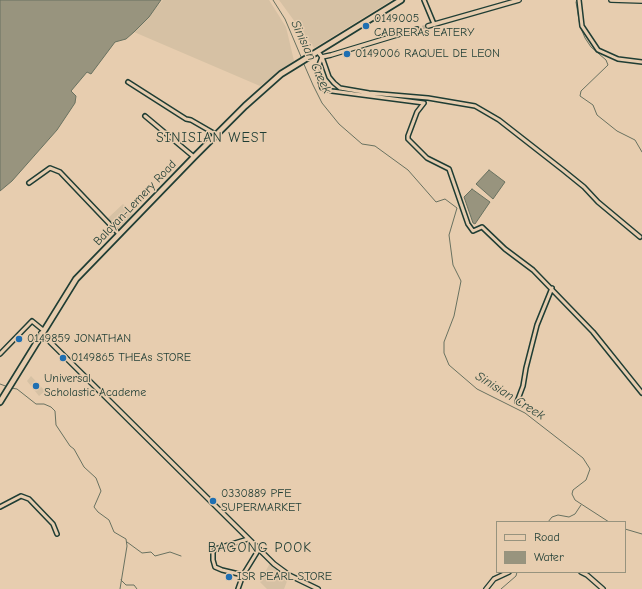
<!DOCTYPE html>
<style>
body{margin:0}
#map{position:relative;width:642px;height:589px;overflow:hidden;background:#e7cdaf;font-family:"Comic Neue",sans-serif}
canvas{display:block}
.legend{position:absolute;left:496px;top:521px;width:130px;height:52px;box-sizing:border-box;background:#e7cdaf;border:1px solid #97937e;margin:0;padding:5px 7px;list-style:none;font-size:12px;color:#1f3d34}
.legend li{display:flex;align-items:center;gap:8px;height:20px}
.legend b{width:20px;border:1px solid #97937e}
</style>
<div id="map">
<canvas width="642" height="589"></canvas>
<ul class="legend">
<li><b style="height:5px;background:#e7cdaf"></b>Road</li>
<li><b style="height:11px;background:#98947e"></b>Water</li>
</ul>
</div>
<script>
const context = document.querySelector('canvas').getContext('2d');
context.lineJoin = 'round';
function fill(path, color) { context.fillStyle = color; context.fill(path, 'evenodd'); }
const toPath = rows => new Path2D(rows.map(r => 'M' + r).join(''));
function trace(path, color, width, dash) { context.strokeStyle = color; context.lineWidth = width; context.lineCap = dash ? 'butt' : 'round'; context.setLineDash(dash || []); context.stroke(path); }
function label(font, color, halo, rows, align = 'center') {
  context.font = font + ' "Comic Neue",sans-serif'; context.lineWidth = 3; context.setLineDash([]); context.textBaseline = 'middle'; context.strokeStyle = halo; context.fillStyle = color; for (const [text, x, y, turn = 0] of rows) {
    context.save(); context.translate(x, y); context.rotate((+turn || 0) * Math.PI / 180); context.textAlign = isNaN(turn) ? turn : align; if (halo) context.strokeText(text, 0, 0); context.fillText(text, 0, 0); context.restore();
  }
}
fill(toPath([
 [163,0,269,0,286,27,294,61,260,86,134,32],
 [279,0,392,0,314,48],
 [123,204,134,215,118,230,107,219],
 [31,376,45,391,39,396,27,381],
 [270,563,289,576,284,589,267,589,260,582]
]), '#d6c1a4');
const water = toPath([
 [0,0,161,0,149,17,134,32,126,39,115,42,91,74,87,72,71,91,76,96,75,103,57,130,12,181,0,191,0,0],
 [489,170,505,182,493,199,476,184,489,170],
 [472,189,490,202,475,224,473,223,464,197,472,189]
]);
fill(water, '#98947e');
trace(water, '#687160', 1);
trace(toPath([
 [273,0,285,19,302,59],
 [576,2,580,26,585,38,591,47,606,60,608,65,581,91,580,96,593,105,597,115,617,131,635,140,642,152],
 [303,62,313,85,322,103,339,124,362,144,375,146,408,170,436,202,445,199,457,208,449,235,453,265,461,281,454,316,444,342,444,353,449,365,477,389,525,413,583,458,590,469,586,480,573,490,572,494,575,500,609,522],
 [0,384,8,387],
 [11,388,17,389,36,404,44,404,51,407,55,411,56,425,70,446,74,449,84,467,96,478,101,491,94,507,98,512,109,520,114,532,126,539,127,546,120,589],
 [548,522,552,517,558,515,569,517,575,514,581,505],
 [625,529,642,534],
 [127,542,142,553,151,552,155,556,170,552,181,556],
 [121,580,126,585,134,585,137,589],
 [501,589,516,576,517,572]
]), '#687160', 1);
trace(toPath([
 [417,29,428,26]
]), '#bfb096', 3.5, [3.5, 2]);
const minor = toPath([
 [424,0,434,24],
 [579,0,582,26,598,50,618,59,642,62],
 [322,57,317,70,322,88,332,91,424,103,417,112,408,136,408,139,427,158,449,169,468,224,473,231,482,227,505,249,533,270,593,332,642,393],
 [322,57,329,77,334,83,340,88,369,93,428,98,475,106,499,120,563,170,584,187,598,202,640,237],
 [128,82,186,119,191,120,217,135],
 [145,116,194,157],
 [29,183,50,168,60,172,119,234],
 [0,354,32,321,43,330],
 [517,402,523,386,526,368,537,325,552,288],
 [0,507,21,496,29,499,53,524,57,534],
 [243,575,259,549],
 [238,589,243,575,222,570,215,567,213,560,213,552,215,549,248,539]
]);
const tertiary = toPath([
 [611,0,642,1],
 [428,26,519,0],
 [318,52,322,57,331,55,417,29],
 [41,333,274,564,289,575,318,589],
 [581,572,587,575,603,589],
 [486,589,494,579,509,572]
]);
const primary = toPath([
 [0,402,76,279,194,157,245,106,281,74,401,0]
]);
trace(minor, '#1f3d34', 6);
trace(tertiary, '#1f3d34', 6);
trace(primary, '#1f3d34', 8);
trace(minor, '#e7cdaf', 3);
trace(tertiary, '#e7cdaf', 3.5);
trace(primary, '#e7cdaf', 4.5);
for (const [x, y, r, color] of [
 [366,26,4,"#1f6fb2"],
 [347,54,4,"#1f6fb2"],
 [19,339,4,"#1f6fb2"],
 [63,358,4,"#1f6fb2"],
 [36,386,4,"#1f6fb2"],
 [213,501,4,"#1f6fb2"],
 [229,577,4,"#1f6fb2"]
]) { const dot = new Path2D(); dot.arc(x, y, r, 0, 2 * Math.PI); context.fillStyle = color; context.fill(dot); trace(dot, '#e7cdaf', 1.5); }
label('12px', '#1f3d34', '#e7cdaf', [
 ["0149005",374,19],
 ["CABRERAs EATERY",374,33],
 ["0149006 RAQUEL DE LEON",355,54],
 ["0149859 JONATHAN",27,339],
 ["0149865 THEAs STORE",71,358],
 ["Universal",44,379],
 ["Scholastic Academe",44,393],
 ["0330889 PFE",221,494],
 ["SUPERMARKET",221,508],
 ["ISR PEARL STORE",237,577]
], 'left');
label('12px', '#1f3d34', '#e7cdaf', [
 ["Balayan-Lemery Road",135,203,-46]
]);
label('italic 13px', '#2b463b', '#e7cdaf', [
 ["Sinisian Creek",311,57,65],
 ["Sinisian Creek",510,396,32]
]);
context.letterSpacing = '1px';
label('14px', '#1f3d34', '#e7cdaf', [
 ["SINISIAN WEST",212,138],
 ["BAGONG POOK",260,548]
]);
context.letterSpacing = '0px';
</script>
